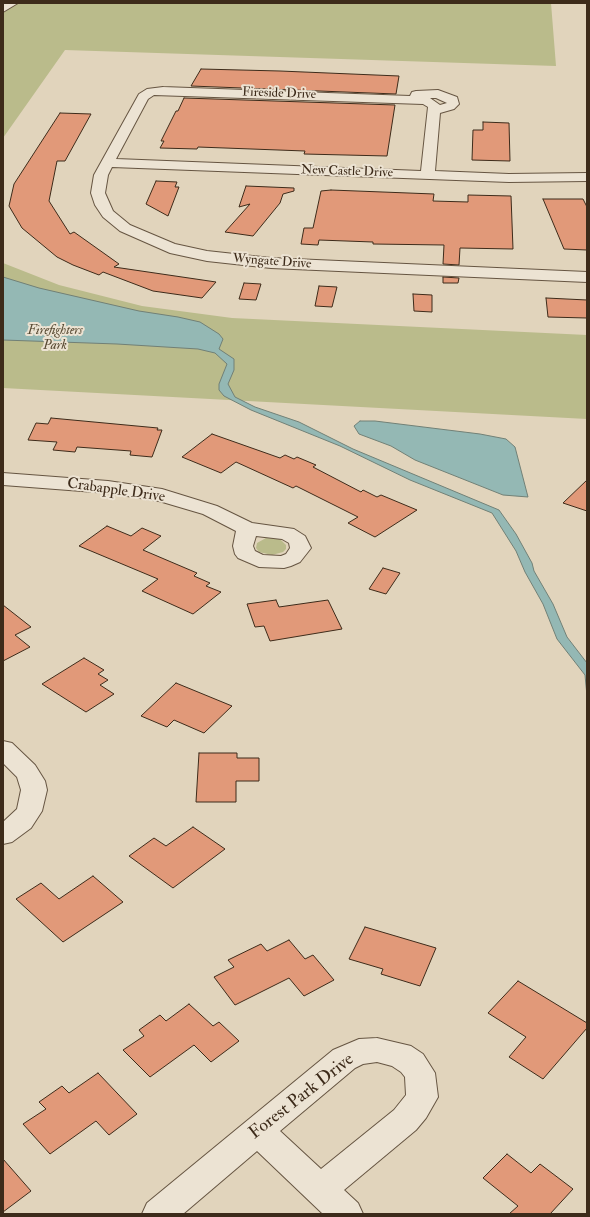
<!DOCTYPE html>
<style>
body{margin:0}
#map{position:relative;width:590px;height:1217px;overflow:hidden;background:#e1d4bc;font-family:"IM FELL Double Pica",serif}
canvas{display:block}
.frame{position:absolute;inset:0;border:4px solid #3d2b1a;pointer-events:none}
</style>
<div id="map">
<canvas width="590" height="1217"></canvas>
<div class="frame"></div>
</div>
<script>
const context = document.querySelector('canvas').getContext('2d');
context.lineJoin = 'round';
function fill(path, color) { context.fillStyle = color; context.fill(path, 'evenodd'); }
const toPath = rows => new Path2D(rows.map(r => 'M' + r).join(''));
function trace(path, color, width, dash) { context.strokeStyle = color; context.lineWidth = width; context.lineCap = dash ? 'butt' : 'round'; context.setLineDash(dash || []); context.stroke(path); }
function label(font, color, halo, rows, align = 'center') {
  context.font = font + ' "IM FELL Double Pica",serif'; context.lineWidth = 4; context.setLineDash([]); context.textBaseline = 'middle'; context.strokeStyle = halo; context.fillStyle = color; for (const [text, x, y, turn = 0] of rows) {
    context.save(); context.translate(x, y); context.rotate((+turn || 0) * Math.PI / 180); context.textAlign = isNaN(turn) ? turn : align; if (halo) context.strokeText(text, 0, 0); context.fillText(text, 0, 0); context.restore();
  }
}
fill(toPath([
 [3,3,551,3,556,66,65,50,3,138],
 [3,263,59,285,142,306,232,318,587,335,587,419,3,388],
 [266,538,280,539,286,545,286,549,283,552,272,555,259,552,256,548,257,543]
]), '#babb8b');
const water = toPath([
 [3,277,39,288,139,311,178,317,200,322,219,334,223,339,219,349,234,359,234,370,228,384,235,397,255,407,299,422,353,449,499,510,516,534,532,563,534,571,553,604,567,637,587,663,587,696,585,675,557,639,543,604,525,572,516,551,492,513,410,480,340,446,251,410,224,396,219,390,219,384,227,364,215,353,198,349,117,344,3,340,3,277],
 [360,421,375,421,480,434,506,439,515,447,528,497,503,495,415,460,391,446,359,434,354,426,360,421]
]);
fill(water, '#94b8b4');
trace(water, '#718076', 1);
const building = toPath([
 [201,69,280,71,399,76,396,94,191,86,201,69],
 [184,98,395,105,387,156,304,154,305,151,198,147,197,149,160,148,164,141,161,141,176,111,178,111,184,98],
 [60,113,91,114,65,161,57,161,49,201,70,234,74,232,119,264,114,267,216,282,202,298,153,291,103,272,99,275,73,265,57,257,22,228,9,206,14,184,60,113],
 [483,122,509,123,510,161,472,160,473,130,483,130,483,122],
 [156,181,177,182,175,187,179,187,168,216,146,204,156,181],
 [246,186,294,188,294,191,283,194,280,203,253,236,225,232,250,204,239,207,246,186],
 [331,190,434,194,433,201,468,202,468,195,511,196,513,249,460,248,459,265,443,264,444,245,373,244,373,242,319,240,318,245,301,244,304,228,313,228,321,191,331,190],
 [543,199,583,199,587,207,587,250,564,249,543,199],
 [443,277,459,278,458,283,443,283,443,277],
 [244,283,261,284,256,300,239,299,244,283],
 [319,286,337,287,332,307,315,306,319,286],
 [413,294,432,295,432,312,414,311,413,294],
 [546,298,587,300,587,318,548,317,546,298],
 [51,418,158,428,157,430,162,430,152,457,130,455,131,451,77,447,75,452,53,450,57,442,28,440,36,423,48,424,51,418],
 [212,434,280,458,285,455,294,459,297,457,316,465,313,467,361,492,363,490,377,497,381,495,417,510,375,537,348,523,358,517,296,486,293,488,236,462,221,473,182,457,212,434],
 [587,480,587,511,563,503,587,480],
 [107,526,131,536,142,528,161,536,143,550,197,573,194,576,210,583,206,586,221,592,193,614,142,591,158,579,79,546,107,526],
 [383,568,400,573,386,594,369,589,383,568],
 [276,600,279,607,328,600,342,629,270,641,264,626,255,627,247,604,276,600],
 [3,605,31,627,15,635,30,647,3,661,3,605],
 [84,658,104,670,98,674,108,680,100,685,114,694,86,712,42,684,84,658],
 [176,683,232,706,204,733,174,720,167,727,141,716,176,683],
 [199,753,237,753,237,758,259,758,259,781,236,781,236,802,196,802,199,753],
 [193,827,225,849,173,888,129,856,154,838,166,846,193,827],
 [93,876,123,902,63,942,16,899,41,883,59,899,93,876],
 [365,927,436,948,420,986,381,974,383,969,349,959,365,927],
 [289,940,305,959,313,955,334,980,304,996,289,978,235,1005,214,977,234,967,228,960,261,944,267,951,289,940],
 [518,981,587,1023,587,1028,543,1079,509,1057,526,1037,488,1013,518,981],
 [189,1004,213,1026,219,1022,239,1041,211,1062,194,1045,150,1077,123,1050,144,1036,139,1030,160,1015,166,1021,189,1004],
 [98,1073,137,1114,109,1135,96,1121,50,1154,23,1124,46,1109,39,1102,62,1086,69,1093,98,1073],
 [507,1154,531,1173,540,1164,573,1189,550,1214,509,1214,518,1206,483,1178,507,1154],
 [3,1159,31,1191,3,1212,3,1159]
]);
fill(building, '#e19979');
trace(building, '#3d2b1a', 1);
const minor = toPath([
 [5,3,18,3,3,12,3,4,5,3],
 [163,87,410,96,412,92,416,91,438,90,457,97,459,104,454,109,440,113,435,171,509,174,587,173,587,181,509,182,112,167,108,175,105,193,113,211,130,225,175,244,207,251,271,258,587,272,587,282,271,268,207,261,170,253,120,231,103,217,95,205,91,193,94,175,139,94,147,89,163,87],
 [154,95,423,104,428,107,421,171,116,159,148,99,154,95],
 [430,98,436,98,447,103,440,105,430,98],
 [3,473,108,481,162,489,217,506,252,523,294,529,305,536,311,548,300,562,291,566,284,568,259,567,238,558,235,554,233,546,236,531,203,514,159,501,108,493,3,485,3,473],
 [256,536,282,539,289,543,290,548,286,554,281,556,263,555,255,551,253,546,256,536],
 [3,741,12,743,35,765,45,781,47,790,42,811,31,828,12,842,3,844,3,822,17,809,21,790,17,777,3,763,3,741],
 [377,1038,411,1046,423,1054,435,1073,438,1097,426,1118,416,1130,344,1190,358,1203,363,1214,323,1214,257,1151,183,1214,142,1214,147,1203,333,1050,359,1039,377,1038],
 [377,1062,392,1066,401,1072,405,1077,406,1095,394,1110,321,1169,280,1131,355,1068,363,1064,377,1062]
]);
trace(minor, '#665542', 2);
fill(minor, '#ece3d3');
label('13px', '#3d2b1a', '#ece3d3', [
 ["Fireside Drive",279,94,2],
 ["New Castle Drive",347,172,2],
 ["Wyngate Drive",272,262,4]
]);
label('italic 13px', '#564831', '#ece3d3', [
 ["Firefighters",55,331],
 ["Park",55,346]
]);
label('15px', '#3d2b1a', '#ece3d3', [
 ["Crabapple Drive",116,491,8]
]);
label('18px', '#3d2b1a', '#ece3d3', [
 ["Forest Park Drive",302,1097,-38]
]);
</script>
